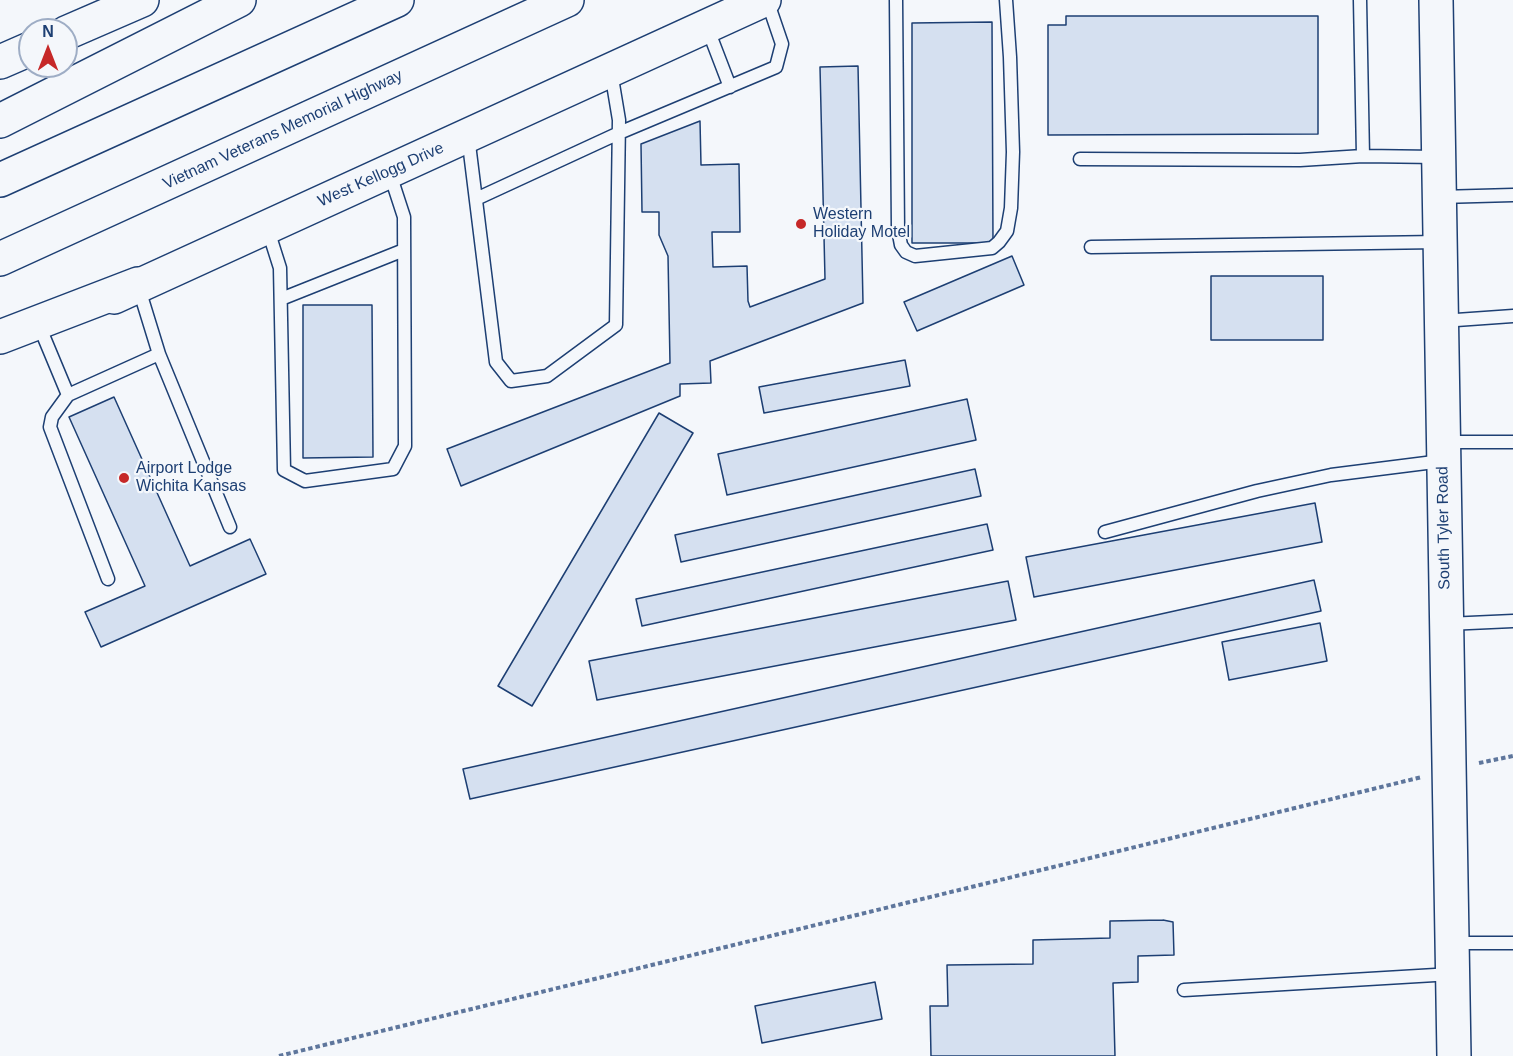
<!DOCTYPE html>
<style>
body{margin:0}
#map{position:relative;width:1513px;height:1056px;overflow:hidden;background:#f4f7fb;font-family:Helvetica,sans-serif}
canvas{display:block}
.north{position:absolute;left:18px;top:18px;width:60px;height:60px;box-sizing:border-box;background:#f4f7fb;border:2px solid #9eadc5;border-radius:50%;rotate:0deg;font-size:16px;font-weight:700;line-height:24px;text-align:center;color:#1d3f73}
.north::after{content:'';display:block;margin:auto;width:21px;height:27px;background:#c62828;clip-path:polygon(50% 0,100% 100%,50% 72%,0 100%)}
</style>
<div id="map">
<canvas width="1513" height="1056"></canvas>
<div class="north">N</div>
</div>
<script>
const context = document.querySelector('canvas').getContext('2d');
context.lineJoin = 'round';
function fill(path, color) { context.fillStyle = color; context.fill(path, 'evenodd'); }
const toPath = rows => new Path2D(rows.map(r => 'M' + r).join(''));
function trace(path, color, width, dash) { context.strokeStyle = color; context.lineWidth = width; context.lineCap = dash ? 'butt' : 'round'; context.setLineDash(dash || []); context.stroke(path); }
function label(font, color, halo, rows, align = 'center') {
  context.font = font + ' Helvetica,sans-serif'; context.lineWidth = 4.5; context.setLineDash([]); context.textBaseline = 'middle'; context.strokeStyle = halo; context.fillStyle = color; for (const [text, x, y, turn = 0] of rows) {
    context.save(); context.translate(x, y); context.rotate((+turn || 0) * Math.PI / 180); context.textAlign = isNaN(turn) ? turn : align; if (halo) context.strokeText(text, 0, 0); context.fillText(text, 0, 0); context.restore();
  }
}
const building = toPath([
 [1066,16,1318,16,1318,134,1048,135,1048,25,1066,25,1066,16],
 [992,22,993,243,912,243,912,23,992,22],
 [858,66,863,303,710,361,711,383,680,384,680,396,461,486,447,449,670,363,668,256,659,235,659,212,642,212,641,144,700,121,701,165,739,164,740,232,712,232,713,267,747,266,748,301,750,307,825,279,820,67,858,66],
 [1012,256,1024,285,917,331,904,302,1012,256],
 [1211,276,1323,276,1323,340,1211,340,1211,276],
 [303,305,372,305,373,457,303,458,303,305],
 [905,360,910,386,764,413,759,387,905,360],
 [114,397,190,566,250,539,266,574,101,647,85,612,145,586,69,417,114,397],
 [967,399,976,440,727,495,718,454,967,399],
 [659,413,693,433,532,706,498,686,659,413],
 [975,469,981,496,681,562,675,535,975,469],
 [1315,503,1322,542,1034,597,1026,557,1315,503],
 [987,524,993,550,642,626,636,599,987,524],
 [1314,580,1321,611,470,799,463,769,1314,580],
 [1008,581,1016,620,597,700,589,661,1008,581],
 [1320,623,1327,661,1229,680,1222,642,1320,623],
 [1163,920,1173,922,1174,955,1138,956,1138,982,1113,983,1115,1056,931,1056,930,1006,948,1006,947,965,1033,964,1033,940,1110,938,1110,921,1163,920],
 [875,982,882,1019,762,1043,755,1006,875,982]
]);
fill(building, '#d5e0f0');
trace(building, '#1d3f73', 1.5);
const lane = toPath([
 [896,0,898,229,901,245,906,252,915,256,992,248,999,242,1007,231,1011,208,1013,152,1010,57,1006,0],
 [1360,0,1363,156,1437,157],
 [707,27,730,87],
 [468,136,496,362,511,381,547,376,616,325,619,120,611,72],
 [1080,159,1300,160,1363,156],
 [1440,197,1513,195],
 [476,199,619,133,776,67,782,44,767,0],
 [267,227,280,268,284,470,305,481,393,469,405,446,404,217,389,171],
 [1091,247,1439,242],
 [281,299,404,250],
 [1442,321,1513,316],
 [38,323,68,395,159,354,139,289],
 [159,354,230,527],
 [68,395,52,417,50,427,108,579],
 [1445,442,1513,442],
 [1105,532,1257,491,1331,475,1442,461],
 [1447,624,1513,621],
 [1454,943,1513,943],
 [1184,990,1452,974]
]);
const secondary = toPath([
 [1436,0,1454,1056],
 [66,33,142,0],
 [0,62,30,49],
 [114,297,764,0]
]);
const highway = toPath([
 [0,121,239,0],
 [0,180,397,0],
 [0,259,567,0],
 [0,337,138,284]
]);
trace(lane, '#1d3f73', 15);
trace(secondary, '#1d3f73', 36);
trace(highway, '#1d3f73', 36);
trace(toPath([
 [1479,763,1513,756],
 [279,1056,1422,777]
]), '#5e769c', 4, [4.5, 3]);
trace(lane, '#f4f7fb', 12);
trace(secondary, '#f4f7fb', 33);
trace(highway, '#f4f7fb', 33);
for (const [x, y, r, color] of [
 [801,224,6,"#c62828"],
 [124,478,6,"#c62828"]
]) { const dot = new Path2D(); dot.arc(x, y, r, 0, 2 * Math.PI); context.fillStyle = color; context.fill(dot); trace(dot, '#f4f7fb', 2); }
label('16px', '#1d3f73', '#f4f7fb', [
 ["Vietnam Veterans Memorial Highway",283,130,-25],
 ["West Kellogg Drive",381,175,-24],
 ["South Tyler Road",1444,528,-91]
]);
label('16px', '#1d3f73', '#f4f7fb', [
 ["Western",813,215],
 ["Holiday Motel",813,233],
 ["Airport Lodge",136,469],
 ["Wichita Kansas",136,487]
], 'left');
</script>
